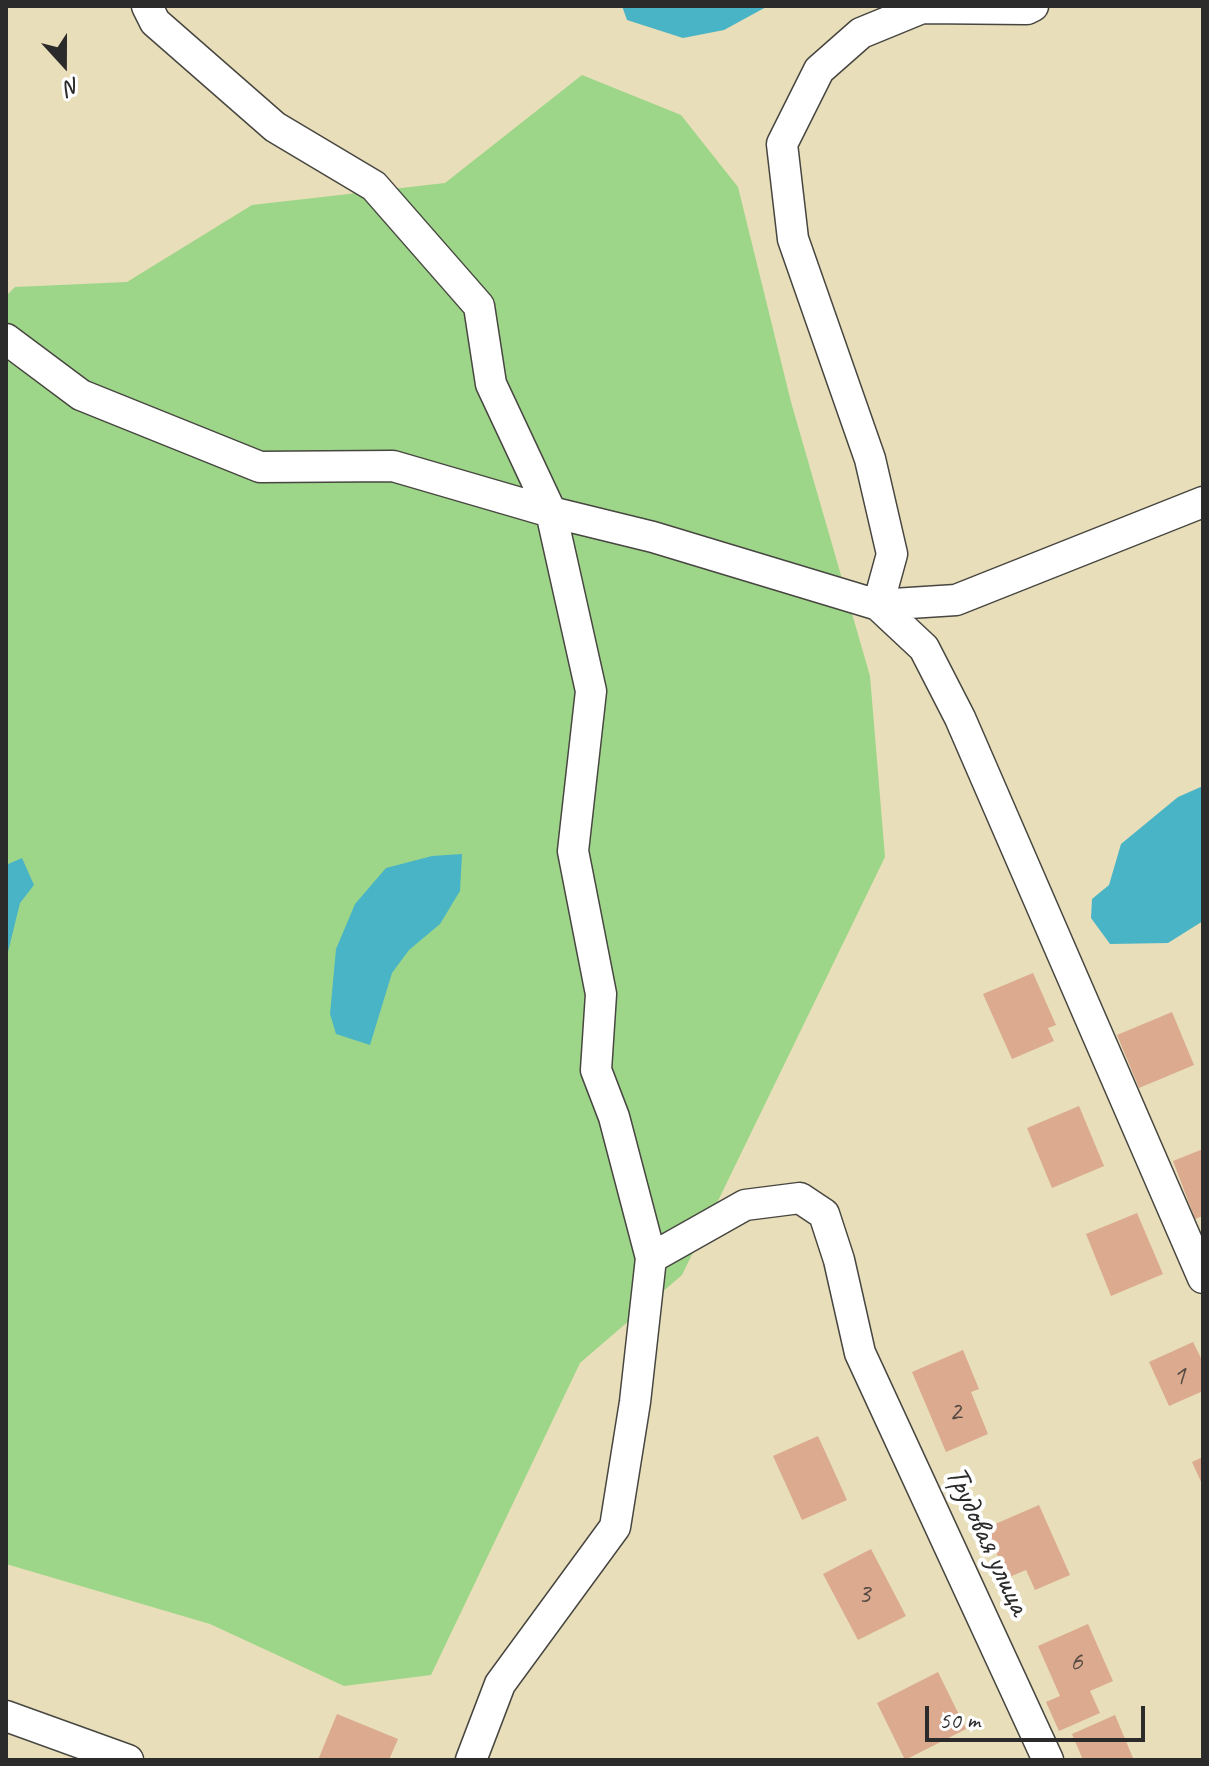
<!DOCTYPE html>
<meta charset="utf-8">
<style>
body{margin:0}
#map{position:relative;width:1209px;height:1766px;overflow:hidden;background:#e8deb9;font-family:Caveat,sans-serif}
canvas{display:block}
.frame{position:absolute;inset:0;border:8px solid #2b2b2b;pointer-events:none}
.north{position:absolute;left:24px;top:24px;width:80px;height:80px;-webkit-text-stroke:6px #fff;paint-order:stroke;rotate:159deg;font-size:22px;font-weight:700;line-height:32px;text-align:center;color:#2b2b2b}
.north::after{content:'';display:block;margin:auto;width:28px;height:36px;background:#2b2b2b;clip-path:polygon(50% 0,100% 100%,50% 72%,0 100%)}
.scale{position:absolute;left:925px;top:1706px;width:220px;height:36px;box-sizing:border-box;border:4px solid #2b2b2b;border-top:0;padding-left:10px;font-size:24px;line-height:28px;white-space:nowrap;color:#2b2b2b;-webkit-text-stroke:6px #fff;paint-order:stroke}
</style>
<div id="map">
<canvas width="1209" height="1766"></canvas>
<div class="frame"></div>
<div class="north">N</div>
<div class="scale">50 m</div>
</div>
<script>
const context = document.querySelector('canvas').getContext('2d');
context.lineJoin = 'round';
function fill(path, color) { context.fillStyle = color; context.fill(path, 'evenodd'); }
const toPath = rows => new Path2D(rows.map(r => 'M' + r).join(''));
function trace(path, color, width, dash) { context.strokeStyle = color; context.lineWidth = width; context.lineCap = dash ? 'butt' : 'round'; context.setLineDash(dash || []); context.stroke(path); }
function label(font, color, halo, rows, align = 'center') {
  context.font = font + ' Caveat,sans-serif'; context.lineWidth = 8; context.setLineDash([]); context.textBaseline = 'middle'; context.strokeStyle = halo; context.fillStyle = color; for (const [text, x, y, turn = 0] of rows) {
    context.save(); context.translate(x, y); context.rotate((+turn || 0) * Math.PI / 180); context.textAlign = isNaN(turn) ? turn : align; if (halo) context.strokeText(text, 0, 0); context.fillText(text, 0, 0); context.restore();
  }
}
fill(toPath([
 [582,75,681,115,738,187,791,402,870,676,885,857,682,1275,580,1363,431,1675,344,1686,210,1624,6,1564,6,296,15,287,127,282,252,205,445,183]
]), '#9dd689');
fill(toPath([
 [622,6,768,6,724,30,683,38,627,20],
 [1203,786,1203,921,1168,943,1110,944,1091,918,1092,899,1109,885,1121,844,1178,797],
 [462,854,460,891,440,924,409,950,392,973,370,1045,336,1034,330,1014,336,949,355,904,386,868,432,856],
 [22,858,34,885,20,903,6,960,6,865]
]), '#49b4c6');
fill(toPath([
 [1033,973,1056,1025,1048,1028,1054,1041,1012,1059,983,994],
 [1172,1012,1194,1065,1139,1088,1117,1035],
 [1079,1106,1104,1166,1052,1188,1027,1128],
 [1203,1149,1203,1216,1195,1219,1173,1161],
 [1137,1213,1163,1274,1111,1296,1086,1234],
 [1193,1342,1203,1362,1203,1391,1169,1406,1149,1362],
 [963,1350,979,1389,971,1392,988,1434,946,1452,912,1372],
 [818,1436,847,1500,802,1520,773,1456],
 [1203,1457,1203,1486,1192,1462],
 [1039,1505,1070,1575,1035,1590,1026,1570,1007,1578,986,1528],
 [871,1549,906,1616,858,1640,823,1574],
 [1088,1624,1113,1681,1090,1691,1100,1713,1059,1731,1046,1702,1060,1696,1038,1646],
 [938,1672,966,1729,905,1760,877,1703],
 [337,1714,398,1739,389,1760,318,1760],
 [1115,1715,1133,1758,1083,1760,1072,1734]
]), '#dbaa8f');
const minor = toPath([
 [147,6,155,22,275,127,374,186,479,306,491,384,551,512,591,691,573,851,601,994,596,1070,614,1117,651,1258,635,1402,615,1527,500,1684,471,1760],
 [6,339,81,395,260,467,393,466,551,512,653,537,878,605,956,600,1203,502],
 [878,605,892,554,870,459,793,239,782,144,819,70,861,33,922,8,1027,9,1033,6],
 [878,605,924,648,960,718,1203,1278],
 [651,1258,745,1205,800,1198,824,1214,839,1260,860,1353,1048,1760],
 [6,1716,128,1760]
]);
trace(minor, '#474640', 33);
trace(minor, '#fff', 30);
label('28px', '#574b44', null, [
 ["1",1179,1377],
 ["2",955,1413],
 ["3",864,1595],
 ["6",1076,1663]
]);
label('32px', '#2b2b2b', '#fff', [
 ["Трудовая улица",987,1541,65]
]);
</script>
